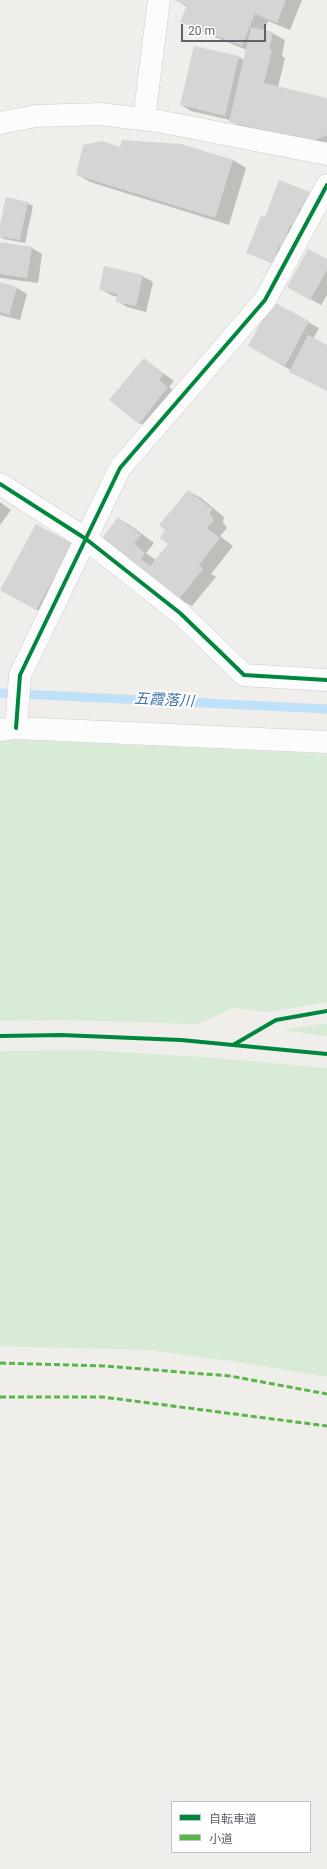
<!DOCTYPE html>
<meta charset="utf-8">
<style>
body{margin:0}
#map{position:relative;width:327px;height:1869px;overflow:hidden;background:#efeeea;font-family:Roboto,"Noto Sans JP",sans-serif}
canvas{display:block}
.legend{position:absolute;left:171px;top:1801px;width:140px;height:52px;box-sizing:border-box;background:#fff;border:1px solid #bfc1c3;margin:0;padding:5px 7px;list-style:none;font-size:12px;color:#5f6368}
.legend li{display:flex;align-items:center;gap:8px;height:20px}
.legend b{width:20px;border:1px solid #bfc1c3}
.scale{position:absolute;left:181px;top:24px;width:85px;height:18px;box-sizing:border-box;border:2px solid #5f6368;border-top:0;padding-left:5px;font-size:12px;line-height:14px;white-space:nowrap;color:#5f6368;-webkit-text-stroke:3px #fff;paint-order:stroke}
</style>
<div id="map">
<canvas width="327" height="1869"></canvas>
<ul class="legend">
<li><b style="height:5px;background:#00873e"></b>自転車道</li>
<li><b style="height:5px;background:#58b549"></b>小道</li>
</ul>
<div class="scale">20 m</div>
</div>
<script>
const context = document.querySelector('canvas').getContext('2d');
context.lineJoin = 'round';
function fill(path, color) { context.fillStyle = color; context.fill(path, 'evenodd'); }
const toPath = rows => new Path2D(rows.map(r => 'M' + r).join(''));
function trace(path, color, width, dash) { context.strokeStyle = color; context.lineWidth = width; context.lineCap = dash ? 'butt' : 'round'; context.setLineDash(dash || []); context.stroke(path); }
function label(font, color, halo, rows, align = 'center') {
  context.font = font + ' Roboto,"Noto Sans JP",sans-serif'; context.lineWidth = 4; context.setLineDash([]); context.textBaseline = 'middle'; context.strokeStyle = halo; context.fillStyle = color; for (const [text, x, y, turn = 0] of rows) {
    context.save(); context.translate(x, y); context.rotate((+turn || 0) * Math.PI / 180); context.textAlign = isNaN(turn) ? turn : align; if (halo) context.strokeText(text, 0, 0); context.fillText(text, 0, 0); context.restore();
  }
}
fill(toPath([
 [0,739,327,754,327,1002,268,1012,233,1008,198,1024,58,1020,0,1021],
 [327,1023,327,1036,282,1030],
 [87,1050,217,1058,327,1068,327,1377,238,1362,147,1350,0,1346,0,1051]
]), '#d8ebd6');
fill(toPath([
 [176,0,302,0,290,30,268,21,264,31,272,33,285,40,282,56,285,58,278,87,327,99,327,148,243,129,230,120,191,111,181,105,194,47,239,57,244,60,247,50,195,29,182,21,187,7],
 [181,145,233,160,246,168,229,225,90,182,77,174,120,148],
 [280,181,310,193,320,199,283,268,248,253,265,218],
 [27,203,33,206,25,243,4,239,0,237,0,230],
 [0,243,32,248,42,254,38,283,0,278],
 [327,260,327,295,321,305,288,287],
 [142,276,153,282,146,312,127,307,117,301,118,297,111,295,100,289],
 [0,283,17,288,27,294,20,320,0,315],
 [308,322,319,328,313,339,327,346,327,391,259,352],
 [144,359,174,381,169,387,178,394,150,429,139,423],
 [188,491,201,498,224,517,223,522,227,528,220,536,233,546,211,574,216,577,192,606,179,599,102,539,118,518,131,526,154,543,146,553,156,560,169,544],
 [0,502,11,510,0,525],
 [82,551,47,615,12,596]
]), '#0003');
trace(toPath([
 [0,693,327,709]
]), '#bfe0f9', 9);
fill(toPath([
 [174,0,286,0,277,23,255,14,242,46,180,22,187,5],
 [251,27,273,32,269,49,272,49,264,83,327,98,327,135,313,141,229,122],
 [194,46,239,56,225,116,180,105],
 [122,140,181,144,233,160,215,218,76,175,83,145,102,141,120,147],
 [279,180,310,192,303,209,300,208,293,226,290,225,282,247,279,246,273,263,246,253,261,216,265,217],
 [6,197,28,202,20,240,0,237,0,225],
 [0,242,32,247,27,278,0,274],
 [308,249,327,259,327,270,310,300,287,287],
 [104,266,143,275,136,306,116,302,117,294,99,290],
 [0,282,17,287,9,315,0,312],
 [272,301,309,321,285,366,248,346],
 [308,335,327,345,327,391,289,372],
 [144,358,164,374,159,380,168,387,139,424,109,400],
 [188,490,212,509,210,514,214,520,207,528,220,538,199,565,203,569,178,600,101,540,118,517,141,535,134,544,145,553,141,559,150,566,168,544,160,538,165,530,159,525],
 [36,524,73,544,36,610,0,590]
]), '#d6d5d3');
const minor = toPath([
 [144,119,159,0],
 [0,123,36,116,100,114,158,121,327,154],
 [0,484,86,539,180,613,244,675,327,680],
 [16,728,20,675,120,468,265,300,327,185],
 [0,730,16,728,327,742]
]);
trace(minor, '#cbcccc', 23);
trace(minor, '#fdfcfc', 22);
trace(toPath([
 [0,1363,105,1366,230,1376,327,1394],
 [0,1397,103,1397,327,1426]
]), '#58b549', 3, [6, 3]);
trace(toPath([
 [0,484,86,539,180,613,244,675,327,680],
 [16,728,20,675,120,468,265,300,327,185],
 [0,1036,61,1035,181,1040,327,1054],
 [233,1045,276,1020,327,1011]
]), '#00873e', 4);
label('italic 15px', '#4174aa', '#fff', [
 ["五霞落川",164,701,3]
]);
</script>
